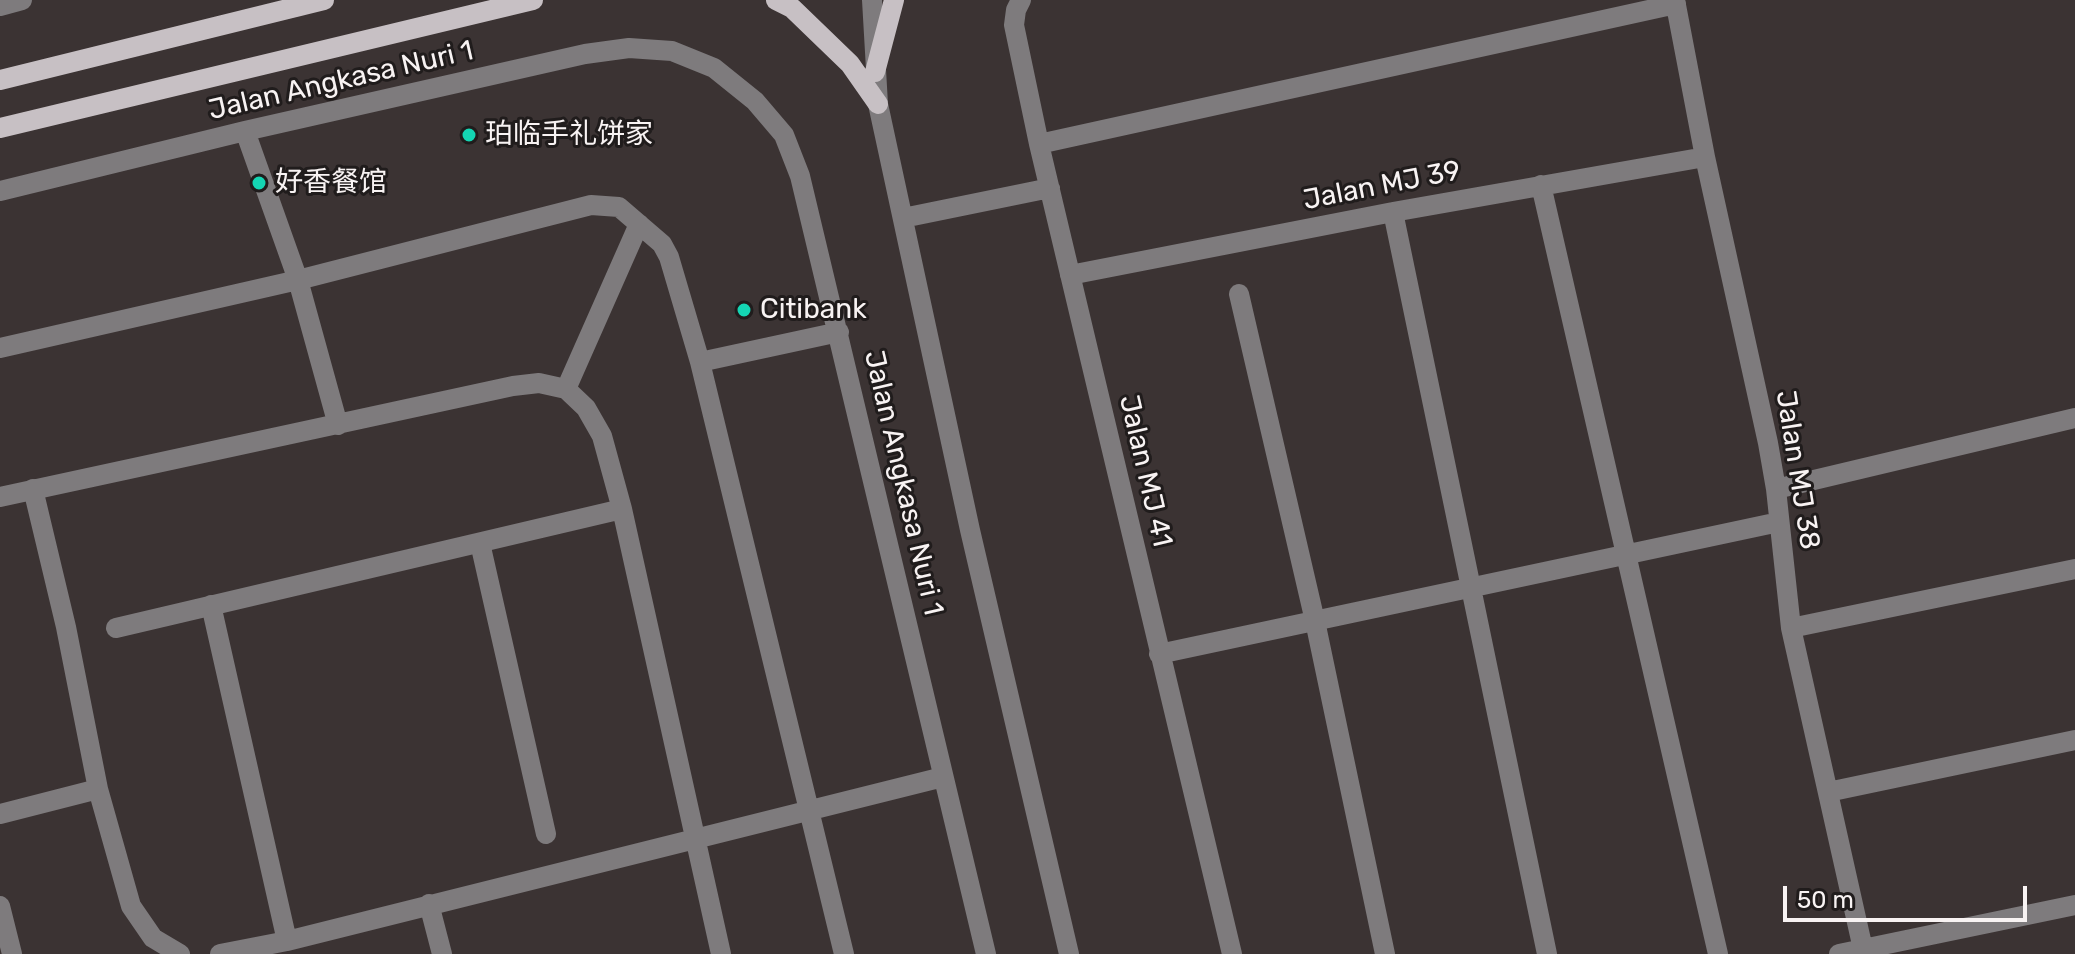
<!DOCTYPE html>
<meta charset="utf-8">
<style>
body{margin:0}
#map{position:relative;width:2075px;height:954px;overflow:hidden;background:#3b3333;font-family:Rubik,sans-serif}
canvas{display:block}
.scale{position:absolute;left:1783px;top:886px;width:244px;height:36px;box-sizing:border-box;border:4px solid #f8f3f3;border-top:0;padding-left:10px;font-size:24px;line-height:28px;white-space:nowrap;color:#f8f3f3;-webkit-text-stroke:6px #201c1c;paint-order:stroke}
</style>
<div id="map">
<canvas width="2075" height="954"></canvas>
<div class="scale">50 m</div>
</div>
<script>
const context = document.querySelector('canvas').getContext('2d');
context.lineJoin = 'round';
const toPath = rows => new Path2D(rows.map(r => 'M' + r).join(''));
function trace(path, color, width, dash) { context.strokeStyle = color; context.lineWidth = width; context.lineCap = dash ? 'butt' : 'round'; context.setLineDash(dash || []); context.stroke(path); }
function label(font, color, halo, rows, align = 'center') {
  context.font = font + ' Rubik,"Noto Sans SC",sans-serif'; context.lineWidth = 6; context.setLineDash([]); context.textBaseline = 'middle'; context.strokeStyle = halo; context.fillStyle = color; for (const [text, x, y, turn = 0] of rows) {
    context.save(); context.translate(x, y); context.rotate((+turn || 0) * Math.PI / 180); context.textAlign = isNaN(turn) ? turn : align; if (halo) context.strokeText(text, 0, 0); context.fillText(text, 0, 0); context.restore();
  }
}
trace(toPath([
 [872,0,878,104,970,530,1069,954],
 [1021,0,1016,10,1014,25,1039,144,1232,954],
 [1675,0,1705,157,1768,443,1776,489,1791,628,1863,949],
 [0,6,22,0],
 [245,131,298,280,338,425],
 [1039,144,1676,4],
 [1541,185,1718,954],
 [0,191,245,131,585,54,629,48,672,51,714,68,755,101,784,135,800,176,986,954],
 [1393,212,1547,954],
 [903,218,1050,188],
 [1070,275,1393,212,1705,157],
 [1239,294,1315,621,1385,954],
 [0,348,298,280,591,205,619,207,662,244,669,257,700,362,844,954],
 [700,362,839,332],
 [566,389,639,224],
 [33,489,66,627,98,789,131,906,153,938,180,954],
 [1776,489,2075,418],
 [0,497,513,386,539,383,566,389,586,408,602,436,622,509,721,954],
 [480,543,546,834],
 [211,605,287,941],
 [116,628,622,509],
 [1791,628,2075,569],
 [1159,654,1779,522],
 [1828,792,2075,740],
 [0,814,98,789],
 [429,904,442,954],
 [0,906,12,954],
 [220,954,287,941,943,777],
 [1839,954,2075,905]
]), '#7e7b7d', 20);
trace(toPath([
 [776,0,792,8,850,64,878,104],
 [875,72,894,0],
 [0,80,324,0],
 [0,128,533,0]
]), '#c7c0c4', 20);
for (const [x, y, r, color] of [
 [469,135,8,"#14d5b3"],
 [259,183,8,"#14d5b3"],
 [744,310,8,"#14d5b3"]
]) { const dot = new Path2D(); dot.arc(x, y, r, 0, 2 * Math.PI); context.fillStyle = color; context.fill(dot); trace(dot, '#201c1c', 3); }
label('28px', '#f8f3f3', '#201c1c', [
 ["Jalan Angkasa Nuri 1",341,81,-13],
 ["Jalan MJ 39",1382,186,-11],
 ["Jalan MJ 38",1797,470,81],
 ["Jalan MJ 41",1145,471,77],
 ["Jalan Angkasa Nuri 1",903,483,77]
]);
label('28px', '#f8f3f3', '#201c1c', [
 ["珀临手礼饼家",485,135],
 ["好香餐馆",275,183],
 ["Citibank",760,310]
], 'left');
</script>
